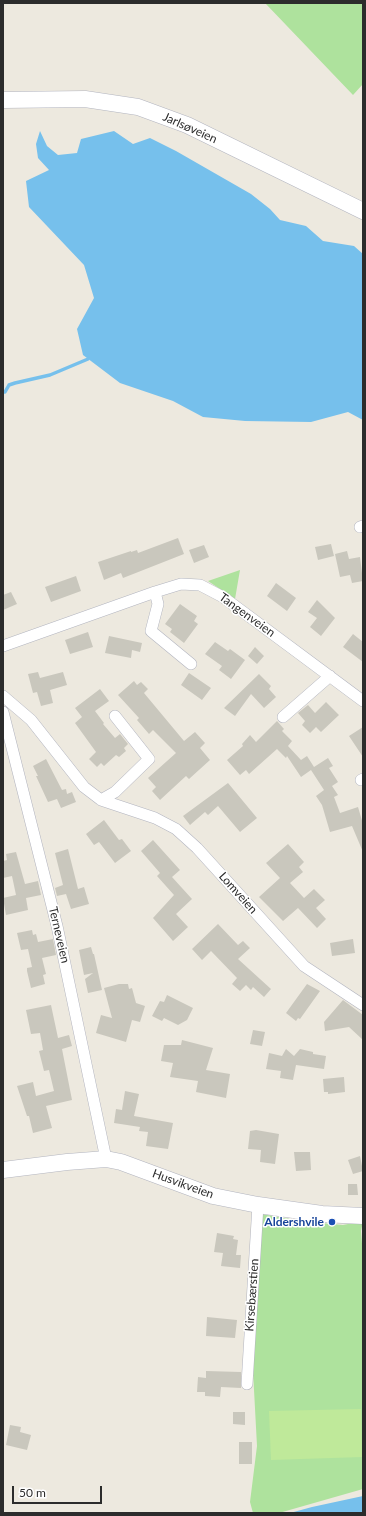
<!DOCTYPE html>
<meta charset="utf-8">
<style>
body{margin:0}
#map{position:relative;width:366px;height:1516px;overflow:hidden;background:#ede9df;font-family:Lato,sans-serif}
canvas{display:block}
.frame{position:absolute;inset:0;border:4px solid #2c2c2c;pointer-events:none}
.scale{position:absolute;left:12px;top:1486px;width:90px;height:18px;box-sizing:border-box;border:2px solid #2c2c2c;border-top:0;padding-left:5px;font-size:12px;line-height:14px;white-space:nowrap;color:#2c2c2c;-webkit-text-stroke:3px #fff;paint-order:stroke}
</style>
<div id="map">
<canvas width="366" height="1516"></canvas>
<div class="frame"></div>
<div class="scale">50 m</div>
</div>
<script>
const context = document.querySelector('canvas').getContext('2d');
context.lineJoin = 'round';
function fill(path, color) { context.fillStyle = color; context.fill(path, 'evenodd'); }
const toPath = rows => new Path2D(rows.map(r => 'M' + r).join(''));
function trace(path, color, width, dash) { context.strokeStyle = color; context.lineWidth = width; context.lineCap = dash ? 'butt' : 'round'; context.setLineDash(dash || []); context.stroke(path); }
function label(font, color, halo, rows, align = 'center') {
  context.font = font + ' Lato,sans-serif'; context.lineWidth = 3; context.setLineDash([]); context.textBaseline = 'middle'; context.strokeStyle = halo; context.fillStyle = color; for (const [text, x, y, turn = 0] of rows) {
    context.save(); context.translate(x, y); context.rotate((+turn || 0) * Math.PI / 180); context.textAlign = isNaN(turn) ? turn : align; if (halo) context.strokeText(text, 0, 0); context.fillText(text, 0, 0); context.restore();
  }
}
fill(toPath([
 [265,3,363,3,363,84,353,95],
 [240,570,235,599,208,581],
 [261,1214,308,1222,343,1225,363,1221,361,1231,363,1256,363,1489,279,1513,253,1513,250,1502,257,1446,253,1371]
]), '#aee29d');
fill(toPath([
 [361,1409,362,1457,271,1460,269,1411]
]), '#bfe99a');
fill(toPath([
 [40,131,47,146,58,155,77,153,81,139,114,131,133,144,150,138,176,151,251,194,270,209,280,220,306,226,323,241,354,246,363,254,363,420,348,412,311,422,245,421,203,417,173,401,120,383,83,355,77,329,94,298,84,265,29,207,26,181,49,170,38,158,36,144],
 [363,1496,363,1513,290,1513,312,1507]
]), '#76c0ec');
trace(toPath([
 [3,392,5,392,9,385,15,383,50,375,88,359]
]), '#76c0ec', 3.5);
fill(toPath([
 [178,538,184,554,123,578,121,573,104,580,98,562,131,551,131,552,137,550,138,553],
 [331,544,334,556,318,560,315,547],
 [204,545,209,557,194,563,189,550],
 [347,551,349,559,360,557,363,581,352,583,350,575,340,577,335,554],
 [76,576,81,591,51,602,45,587],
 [276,583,296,598,287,611,267,596],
 [11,592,17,604,3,610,3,595],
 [317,600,335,618,321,636,310,627,317,618,308,612],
 [180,604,197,616,194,621,198,624,184,643,170,632,172,629,165,624],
 [88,632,93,647,70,654,65,640],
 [353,634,363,642,363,662,343,647],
 [109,636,142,643,140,652,132,650,131,658,105,653],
 [215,642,228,651,230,649,245,660,231,679,219,670,222,666,205,654],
 [255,647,264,656,257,664,248,656],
 [38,672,40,678,63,672,67,685,50,690,53,703,41,706,37,692,33,693,28,674],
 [189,673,211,688,202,700,181,685],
 [259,674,271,686,269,689,276,697,264,708,251,694,235,716,224,708],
 [134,681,137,685,141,682,148,689,144,693,184,741,195,732,205,743,200,748,210,760,189,779,186,776,160,800,152,791,156,787,148,778,176,753,153,730,149,734,137,720,139,718,118,695],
 [100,689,109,701,95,711,104,723,103,724,115,738,120,734,128,744,124,748,126,751,119,757,116,755,104,766,101,763,97,767,89,759,96,752,75,723,82,717,75,708],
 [326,702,339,715,321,732,316,727,310,733,302,725,305,721,298,713,308,705,315,713],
 [277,721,284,729,282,731,292,741,288,746,301,760,307,756,314,767,328,758,333,766,329,768,338,782,332,786,338,795,334,797,340,813,358,807,363,824,363,852,352,826,330,832,322,805,316,796,324,790,311,770,301,777,287,756,286,758,277,749,249,774,246,770,240,775,227,760,243,746,242,744,250,735,256,742],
 [363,727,363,757,349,736],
 [46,759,62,790,66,789,67,794,72,792,76,802,61,808,57,799,48,802,36,776,38,776,33,766],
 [228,783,257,818,240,832,218,806,208,815,205,812,190,825,183,816],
 [104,820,119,840,122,839,131,851,115,863,99,842,94,845,86,834],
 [153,840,180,870,172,877,192,899,176,914,188,927,173,941,153,918,174,895,157,876,160,873,141,851],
 [288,844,304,862,299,867,303,872,290,883,304,898,314,889,325,900,316,908,326,919,317,928,298,908,283,921,259,897,280,878,266,863],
 [68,849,78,889,84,887,89,904,71,909,66,894,57,896,55,888,63,885,55,853],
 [16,852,25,884,38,881,41,895,26,898,28,910,6,915,3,898,16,895,12,876,3,878,3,861,7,860,6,854],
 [218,924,238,945,243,941,250,948,238,959,271,989,264,997,253,987,251,990,246,985,240,991,232,984,237,978,211,951,202,960,192,949],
 [32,930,33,935,36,934,38,942,53,939,56,955,42,958,46,974,43,975,45,984,31,988,27,971,27,968,32,967,28,949,21,950,17,933],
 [353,939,355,953,332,956,330,943],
 [91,947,93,954,94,954,102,990,88,993,85,979,93,973,84,975,79,950],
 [119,984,128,984,129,989,132,988,136,1003,145,1006,140,1022,132,1020,126,1042,96,1033,101,1015,112,1018,104,988],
 [307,984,320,991,300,1019,298,1018,296,1021,286,1013],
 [167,995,193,1008,187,1020,178,1025,164,1018,162,1021,152,1016,160,1001,164,1002],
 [343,1000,363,1015,363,1040,349,1027,325,1031,324,1022],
 [51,1005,58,1038,69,1035,72,1046,62,1049,72,1100,46,1106,52,1128,33,1133,29,1116,27,1116,17,1086,33,1082,36,1096,54,1091,49,1070,44,1071,39,1051,43,1050,40,1033,31,1034,26,1010],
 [253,1030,265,1032,262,1046,250,1044],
 [182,1040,213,1048,206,1070,230,1074,226,1098,196,1092,198,1081,170,1077,173,1063,161,1061,164,1045,181,1045],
 [286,1049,294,1056,300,1049,313,1052,313,1054,326,1056,324,1069,296,1065,293,1080,280,1078,281,1071,266,1069,269,1053,282,1056],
 [344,1077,345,1092,328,1094,328,1092,324,1092,323,1079],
 [125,1091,139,1094,134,1116,173,1123,168,1149,146,1146,148,1132,139,1131,140,1127,114,1123,116,1109,122,1110],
 [256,1130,279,1134,275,1164,260,1162,261,1150,248,1149,250,1131],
 [294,1152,310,1152,311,1170,296,1171],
 [360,1156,363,1171,353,1174,348,1160],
 [348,1184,357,1184,358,1195,348,1195],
 [217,1233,234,1236,233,1239,238,1240,236,1255,241,1255,240,1268,221,1266,223,1253,214,1252],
 [207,1317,237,1320,235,1338,206,1336],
 [206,1371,241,1372,241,1388,221,1387,220,1397,205,1396,205,1392,197,1392,198,1377,206,1378],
 [233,1412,245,1412,245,1425,233,1424],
 [10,1425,21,1427,20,1432,31,1435,27,1450,6,1445],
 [239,1442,252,1442,252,1464,239,1464]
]), '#c9c7bd');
const street = toPath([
 [360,527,363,526],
 [155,592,158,604,151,631,191,664],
 [3,646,155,592,181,584,200,585,223,597,363,701],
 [3,696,31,720,84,787,101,800,155,818,176,829,197,848,304,966,363,1005],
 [3,712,57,926,106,1159],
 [283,717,330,676],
 [361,780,363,779],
 [101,800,115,792,149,759,115,716],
 [247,1384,258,1205]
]);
const secondary = toPath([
 [3,100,85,99,138,107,187,125,363,211],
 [3,1170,67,1162,106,1159,121,1162,213,1196,258,1205,322,1214,363,1216]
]);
trace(street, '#b2b4bf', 12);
trace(secondary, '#b2b4bf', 17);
trace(street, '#fff', 11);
trace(secondary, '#fff', 16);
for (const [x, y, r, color] of [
 [332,1222,4,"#1a4fb4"]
]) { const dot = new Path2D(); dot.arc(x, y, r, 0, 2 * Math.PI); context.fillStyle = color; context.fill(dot); trace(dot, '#fff', 1.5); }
label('12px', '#2c2c2c', '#fff', [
 ["Jarlsøveien",190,128,24],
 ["Tangenveien",247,615,36],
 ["Lomveien",238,893,48],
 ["Terneveien",59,935,77],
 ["Husvikveien",183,1184,20],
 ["Kirsebærstien",252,1295,-86]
]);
label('bold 12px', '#164399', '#fff', [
 ["Aldershvile",324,1222]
], 'right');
</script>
